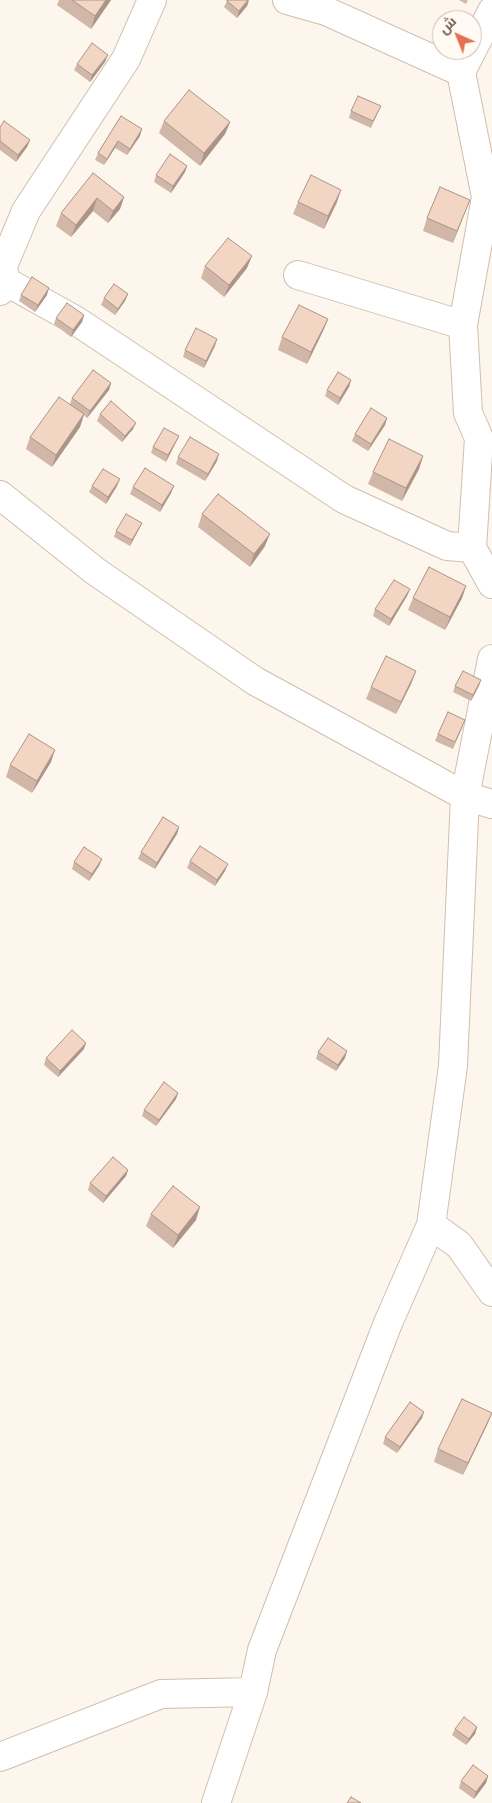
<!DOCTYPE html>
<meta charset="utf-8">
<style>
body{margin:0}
#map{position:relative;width:492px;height:1803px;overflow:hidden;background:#fdf6ec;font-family:"PT Sans",Cairo,sans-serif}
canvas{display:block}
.north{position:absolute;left:432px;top:10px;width:50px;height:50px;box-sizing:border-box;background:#fffaf3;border:1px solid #cabbb1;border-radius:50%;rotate:316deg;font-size:14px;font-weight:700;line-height:20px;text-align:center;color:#7a5c4d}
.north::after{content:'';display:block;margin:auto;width:18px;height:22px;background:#e76f51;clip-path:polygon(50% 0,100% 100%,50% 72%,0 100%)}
</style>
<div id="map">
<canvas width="492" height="1803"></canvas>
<div class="north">ش</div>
</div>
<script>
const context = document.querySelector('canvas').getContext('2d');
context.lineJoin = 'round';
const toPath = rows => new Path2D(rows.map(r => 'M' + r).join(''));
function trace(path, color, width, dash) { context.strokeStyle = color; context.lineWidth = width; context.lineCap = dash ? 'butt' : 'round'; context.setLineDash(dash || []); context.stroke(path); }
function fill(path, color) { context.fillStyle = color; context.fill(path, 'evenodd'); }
const minor = toPath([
 [287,0,326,11,461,72],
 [492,11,461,72,486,197,463,325,468,413,479,438,472,548,492,584],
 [298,275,463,325],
 [5,281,75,320,344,499,447,546,472,548],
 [0,291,5,281,3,266,26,211,126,59,152,0],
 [0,495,95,571,255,681,465,796,492,804],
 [431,1225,459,1245,492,1292],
 [0,1757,161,1694,253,1692],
 [216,1803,253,1692,262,1650,388,1323,431,1225,453,1066,465,796,492,659]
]);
trace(minor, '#d1beb0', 30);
trace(minor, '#fff', 28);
fill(toPath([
 [59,0,111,0,91,29,57,5],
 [249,0,247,6,237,18,224,7,227,1],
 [459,0,468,0,466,4],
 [105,62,90,82,74,70,77,64],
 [381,106,371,128,349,118,351,111],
 [121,116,140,136,127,155,115,148,104,165,95,160,98,153],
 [164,121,230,122,225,134,200,166,159,133],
 [0,127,30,140,27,147,16,162,0,150],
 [187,166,185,172,171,193,154,182,156,175],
 [93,173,124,197,120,209,108,223,93,211,71,237,56,226,61,213],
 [470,200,453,243,423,231,427,218],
 [298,202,337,202,324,229,293,214],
 [205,266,247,268,224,297,201,278],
 [128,294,125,301,115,315,101,305,104,298],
 [21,295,47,295,35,312,19,301],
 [84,315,82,322,71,337,54,324,56,318],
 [328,319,323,331,307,364,278,350,282,337],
 [217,339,204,368,183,357,185,350],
 [351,380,349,387,338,405,325,396,327,390],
 [111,383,109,390,87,418,84,415,80,427,52,467,26,449,30,437,70,404,72,398],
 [100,414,133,429,122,442,97,421],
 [387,418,385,425,368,451,352,441,355,434],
 [179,436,166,462,151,453,153,447],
 [423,456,419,469,402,501,368,484,373,472],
 [178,457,217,461,205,481,176,464],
 [92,486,117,486,106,504,89,492],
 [174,486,171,493,160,512,130,494,133,487],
 [202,514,265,546,250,567,198,527],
 [142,523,139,529,130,546,114,537,116,531],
 [466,586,462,598,445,630,408,610,413,598],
 [410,589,407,596,389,626,373,616,375,609],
 [416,671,411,684,396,714,366,699,371,687],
 [481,680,471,701,453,692,455,686],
 [463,726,453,749,435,741,438,734],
 [51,762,32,793,6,777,10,765],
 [179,827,177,834,155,869,138,859,141,852],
 [102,859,99,866,89,881,72,869,74,862],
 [190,861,225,871,215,886,187,868],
 [84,1049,58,1077,44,1065,46,1058],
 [318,1052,345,1058,336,1071,316,1059],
 [178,1093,176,1099,156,1126,142,1116,144,1110],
 [128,1170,126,1176,103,1203,88,1190,90,1183],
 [151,1214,196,1220,173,1248,146,1226],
 [424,1412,422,1418,397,1453,383,1444,385,1437],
 [492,1413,487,1425,463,1475,434,1462,438,1449],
 [477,1727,475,1734,466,1745,452,1735,455,1729],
 [488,1776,486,1783,474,1799,459,1788,461,1781]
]), '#d1b7a8');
fill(toPath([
 [106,0,111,0,91,29,95,16],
 [249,0,247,6,237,18,239,11],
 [108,55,105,62,90,82,92,75],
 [230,122,225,134,200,166,204,153],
 [142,129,140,136,127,155,130,149],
 [30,140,27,147,16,162,18,155],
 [118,141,115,148,104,165,107,159],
 [187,166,185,172,171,193,173,186],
 [341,190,337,202,324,229,328,216],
 [124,197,120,209,108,223,113,211],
 [97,198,93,211,71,237,76,225],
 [470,200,465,212,453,243,457,231],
 [252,256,247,268,224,297,229,285],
 [49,288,47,295,35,312,38,305],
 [128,294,125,301,115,315,118,309],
 [84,315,82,322,71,337,73,330],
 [328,319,323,331,307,364,311,352],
 [217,339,215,346,204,368,206,361],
 [351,380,349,387,338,405,340,398],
 [111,383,109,390,87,418,90,411],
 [84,414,80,427,52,467,56,455],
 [387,418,385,425,368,451,371,444],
 [136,423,133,429,122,442,125,436],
 [179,436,166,462,168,455],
 [219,454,217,461,205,481,208,474],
 [423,456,419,469,402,501,406,488],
 [120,479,117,486,106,504,108,497],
 [174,486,171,493,160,512,162,505],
 [142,523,139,529,130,546,132,540],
 [270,534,265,546,250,567,254,554],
 [466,586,462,598,445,630,450,617],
 [410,589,407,596,389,626,391,619],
 [416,671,411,684,396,714,401,702],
 [481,680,479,686,471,701,473,695],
 [55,750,51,762,32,793,37,781],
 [179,827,177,834,155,869,157,863],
 [102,859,99,866,89,881,92,874],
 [228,864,225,871,215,886,217,880],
 [86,1043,84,1049,58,1077,60,1071],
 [347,1051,345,1058,336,1071,338,1065],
 [178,1093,176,1099,156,1126,159,1120],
 [128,1170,126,1176,103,1203,106,1196],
 [200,1207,196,1220,173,1248,178,1235],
 [424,1412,422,1418,397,1453,400,1447],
 [492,1413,487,1425,463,1475,468,1463],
 [477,1727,475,1734,466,1745,469,1739],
 [488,1776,486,1783,474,1799,476,1792]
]), '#aa9588');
const building = toPath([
 [72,0,106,0,95,16,72,0],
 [227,0,248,0,239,11,227,1,227,0],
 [92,43,108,55,92,75,77,64,92,43],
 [189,90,230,122,204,153,164,121,189,90],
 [358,96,381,106,373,121,351,111,358,96],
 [121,116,142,129,130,149,118,141,107,159,98,153,121,116],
 [4,121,30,140,18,155,0,141,0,127,4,121],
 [170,154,187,166,173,186,156,175,170,154],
 [93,173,124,197,113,211,97,198,76,225,61,213,93,173],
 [311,175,341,190,328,216,298,202,311,175],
 [440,187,470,200,457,231,427,218,440,187],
 [228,238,252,256,229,285,205,266,228,238],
 [32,277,49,288,38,305,21,295,32,277],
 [114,284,128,294,118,309,104,298,114,284],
 [67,303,84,315,73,330,56,318,67,303],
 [299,305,328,319,311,352,282,337,299,305],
 [196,328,217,339,206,361,185,350,196,328],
 [93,370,111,383,90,411,72,398,93,370],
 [338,372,351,380,340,398,327,390,338,372],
 [59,397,84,414,56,455,30,437,59,397],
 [111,401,136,423,125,436,100,414,111,401],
 [371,408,387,418,371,444,355,434,371,408],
 [164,428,179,436,168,455,153,447,164,428],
 [190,437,219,454,208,474,178,457,190,437],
 [389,439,423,456,406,488,373,472,389,439],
 [145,468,174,486,162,505,133,487,145,468],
 [103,469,120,479,108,497,92,486,103,469],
 [218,494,270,534,254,554,202,514,218,494],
 [126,514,142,523,132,540,116,531,126,514],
 [429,567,466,586,450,617,413,598,429,567],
 [394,580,410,589,391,619,375,609,394,580],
 [386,656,416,671,401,702,371,687,386,656],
 [463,671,481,680,473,695,455,686,463,671],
 [448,712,465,720,455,742,438,734,448,712],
 [29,734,55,750,37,781,10,765,29,734],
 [163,817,179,827,157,863,141,852,163,817],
 [200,846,228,864,217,880,190,861,200,846],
 [84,847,102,859,92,874,74,862,84,847],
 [72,1030,86,1043,60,1071,46,1058,72,1030],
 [328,1038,347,1051,338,1065,318,1052,328,1038],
 [164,1082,178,1093,159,1120,144,1110,164,1082],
 [113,1157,128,1170,106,1196,90,1183,113,1157],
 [173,1186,200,1207,178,1235,151,1214,173,1186],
 [462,1399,492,1413,468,1463,438,1449,462,1399],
 [410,1402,424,1412,400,1447,385,1437,410,1402],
 [464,1717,477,1727,469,1739,455,1729,464,1717],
 [473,1765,488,1776,476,1792,461,1781,473,1765],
 [351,1797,361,1803,347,1803,351,1797]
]);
fill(building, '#f3d5c3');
trace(building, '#aa9588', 1);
</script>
